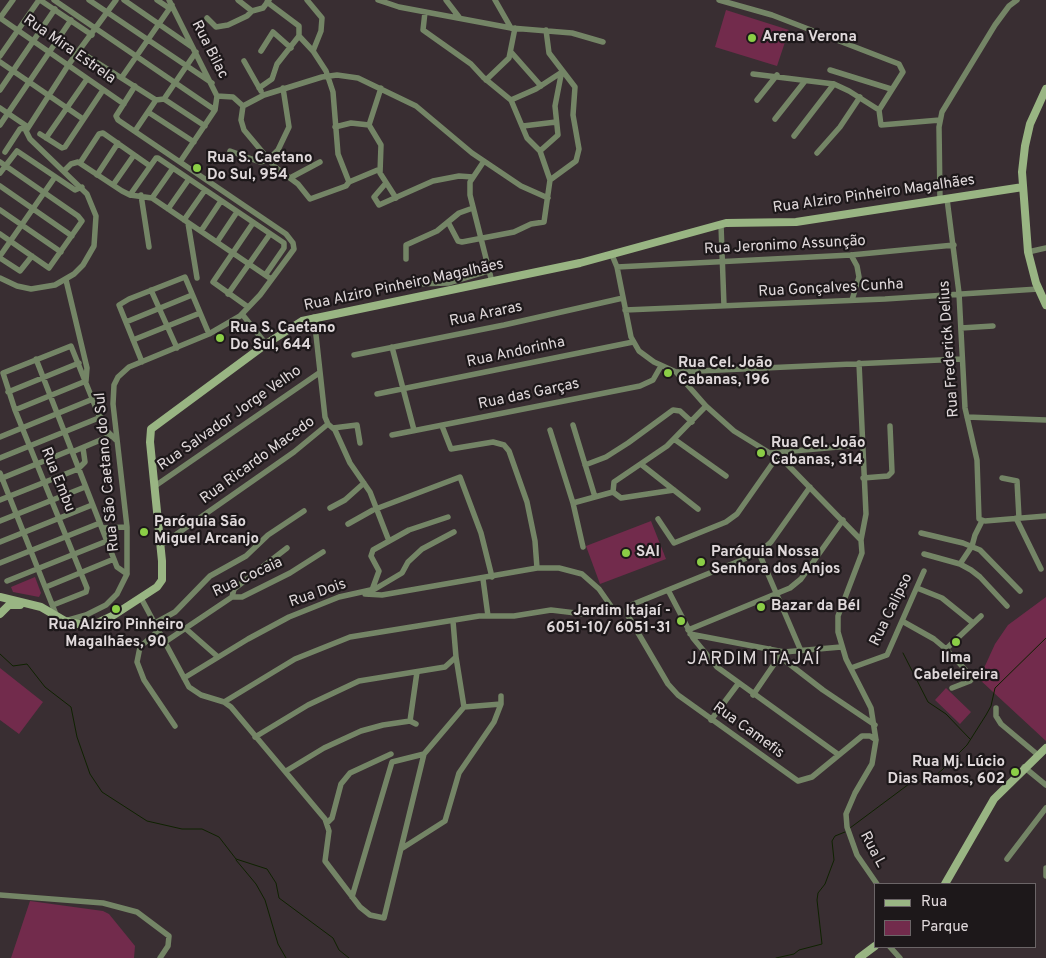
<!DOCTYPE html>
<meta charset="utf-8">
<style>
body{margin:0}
#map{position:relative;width:1046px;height:958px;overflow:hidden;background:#392e32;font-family:Overpass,sans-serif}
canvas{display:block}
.legend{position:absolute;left:874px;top:883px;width:162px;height:65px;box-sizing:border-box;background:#1d181a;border:1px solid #6b6567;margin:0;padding:6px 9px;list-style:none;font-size:15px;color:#e0d9db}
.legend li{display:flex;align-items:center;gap:10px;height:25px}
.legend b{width:25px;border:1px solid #6b6567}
</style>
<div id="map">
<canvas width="1046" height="958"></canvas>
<ul class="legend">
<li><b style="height:6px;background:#99b583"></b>Rua</li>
<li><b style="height:14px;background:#722b4c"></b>Parque</li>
</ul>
</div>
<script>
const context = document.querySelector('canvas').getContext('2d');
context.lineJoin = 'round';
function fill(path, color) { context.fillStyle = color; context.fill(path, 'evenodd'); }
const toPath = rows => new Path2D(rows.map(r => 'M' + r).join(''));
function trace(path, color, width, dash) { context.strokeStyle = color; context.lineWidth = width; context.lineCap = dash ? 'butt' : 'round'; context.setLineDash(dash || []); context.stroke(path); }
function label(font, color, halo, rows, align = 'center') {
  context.font = font + ' Overpass,sans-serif'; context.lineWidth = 4.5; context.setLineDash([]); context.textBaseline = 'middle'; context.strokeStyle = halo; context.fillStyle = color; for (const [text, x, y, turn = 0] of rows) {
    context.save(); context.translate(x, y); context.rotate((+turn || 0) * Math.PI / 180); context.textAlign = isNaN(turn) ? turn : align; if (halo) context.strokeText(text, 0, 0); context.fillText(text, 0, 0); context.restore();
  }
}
fill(toPath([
 [726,10,789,30,777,66,715,47],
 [651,521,666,559,600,584,586,546],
 [35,577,41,593,39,597,13,592,11,587],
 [1046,597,1046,741,979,679,995,644,1008,625],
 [0,668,43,702,19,734,0,720],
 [946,688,971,712,960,724,935,700],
 [30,901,103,911,109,914,135,946,134,958,11,958]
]), '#722b4c');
trace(toPath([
 [903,653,928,702,946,714,970,739],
 [0,654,13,666,27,664,45,687,71,707,77,737,90,774,102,792,147,821,182,829,202,829,219,837,236,859,267,869,276,883,279,898,333,938,339,950,349,958],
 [850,828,909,784,932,778,942,770,967,745,986,715,991,706,995,688,1046,638],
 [236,860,256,884,265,900,278,944,286,958],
 [776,958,794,954,799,950,822,944,817,900,818,893,825,884,834,860,832,841,835,836,845,832]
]), '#0f2200', 1);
trace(toPath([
 [40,0,92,35],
 [54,0,215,110],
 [89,0,212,83],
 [124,0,192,47],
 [157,0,169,8],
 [169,0,217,96,215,110,180,162],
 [238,0,252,11],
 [307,0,322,18,321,31,313,51,326,71,333,92,338,154,349,182],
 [378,0,399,7,511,28,572,33,603,42],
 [446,0,459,17],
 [495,0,511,28],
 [719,0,772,15,899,64,903,72,879,110,881,125,940,120],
 [267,2,299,26,299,36],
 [425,12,423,30,471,64,483,77,511,100,527,138,540,151,550,180,544,222,531,224,514,232,462,242,458,241,448,222],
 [0,18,124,104],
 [0,18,13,0],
 [207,18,216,27,228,25,247,16,252,11,263,8,269,0],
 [79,51,156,100],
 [261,51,273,32,291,48],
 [511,52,541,86],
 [0,56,39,0],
 [244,61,261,91],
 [0,62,83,119],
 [830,70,891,89],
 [753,74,834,84,849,91,879,110],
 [122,77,172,5],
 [486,80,509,58,515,28],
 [259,88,272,79,277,64,299,36,313,51],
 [381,88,369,125,381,145,380,173,396,198],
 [0,90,55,9],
 [217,96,233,97,243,106],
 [164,99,205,126],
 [511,100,536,89,562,72],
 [757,100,777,75],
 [0,108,28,127],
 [148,112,194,142],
 [775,119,805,81],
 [0,125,71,20],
 [523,126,556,122],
 [335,127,351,123,369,125],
 [135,131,156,100,164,99,196,52],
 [40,134,62,148,65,147,103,90],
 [794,136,834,84],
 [46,138,87,79],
 [230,151,260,162,268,160,278,150,289,127,283,88],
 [540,151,558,135,555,106,562,70,549,53,546,30],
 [5,152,20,129,28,127],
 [817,153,840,127,860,97],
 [484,161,470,182,470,195,492,282],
 [0,162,78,216,82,221,49,268,0,234],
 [80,163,99,134,103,133,150,166],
 [380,169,349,182,346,186,310,199,298,184,275,167,244,130,241,120,243,106,264,95,322,77,337,75,358,78,416,106,472,153,521,186,548,198],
 [64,171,71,164,78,162,122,191,130,195,152,198,271,279],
 [0,173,17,151,75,190,82,187],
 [97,175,118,143],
 [290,178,320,162],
 [550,180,576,161,579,149,573,115,575,87,562,70],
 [386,183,374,197,379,205,433,181,459,176,473,177],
 [113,185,134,155],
 [0,186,72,236],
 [130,195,156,158,158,158,284,243,284,248,266,274],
 [141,195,149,247],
 [152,198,173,168],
 [947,199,959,293,965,408,977,460,979,519,985,521,1046,516],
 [940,200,939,127,942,112,995,25,1009,6,1017,0],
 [168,209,189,179],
 [0,210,61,252],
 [184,220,205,190],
 [188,223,197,278],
 [721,225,724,306],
 [201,231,221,201],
 [217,242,237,212],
 [1028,252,1046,248],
 [612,255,617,267,631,337,639,351,654,362,676,372,706,406,734,431,786,463,861,540,862,553,838,616,838,632,846,659,871,708,876,740,872,764,855,793,846,814,847,827,857,855,877,884],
 [851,255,857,266,859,277,852,300],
 [0,256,55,177],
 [0,258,20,271,32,256],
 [406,259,406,245,437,231,459,213,473,208],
 [617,267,851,255,954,245],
 [0,278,17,286,31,289,55,285,74,274,83,265,94,246,96,216,87,194,30,139,26,131,69,64,116,0],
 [415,284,448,283,488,271],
 [151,290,177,348],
 [228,294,270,234],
 [248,307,213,282,253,223],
 [625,310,885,299,1038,289],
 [242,314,266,344],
 [126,322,192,295],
 [961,328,993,326],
 [133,340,200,313],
 [392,347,414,430],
 [354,355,504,325,623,298],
 [36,359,117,567,127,574],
 [142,362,119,305,129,299,185,277,209,334],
 [859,363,866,514,861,540],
 [676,372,962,359],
 [8,392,79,363],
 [377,394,633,342],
 [15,410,86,381,87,368,66,280],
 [967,417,1046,420],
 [328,424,335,430,350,463,370,492,389,541],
 [573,425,595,497],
 [442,426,451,449,493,442,504,445,509,451,527,502,535,541,537,568],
 [333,428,357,425,360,443],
 [550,430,573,503,583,547],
 [392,435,640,386,653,380,661,366],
 [0,437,93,399],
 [674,439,726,476],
 [72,452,110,436],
 [770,453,861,445],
 [0,458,101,417],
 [786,463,788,455,794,449],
 [585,465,606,457,628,443,673,410,680,411,692,422],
 [642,465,698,509],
 [0,473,57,617],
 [863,478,888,476,892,472,890,426],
 [1002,478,1017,481,1019,518],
 [0,479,71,450],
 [155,486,319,373],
 [810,487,771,542,759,553,631,605,627,610,627,614,668,684,678,695,798,781,812,777,862,736,870,736,876,740],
 [613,492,621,498,674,490],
 [0,500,78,469,85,462,83,448],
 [573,503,613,492,614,482,667,446,706,406],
 [330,508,345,500,364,483],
 [1016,518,1041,569],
 [658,519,674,543,726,522,737,514,777,457],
 [0,521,85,487],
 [348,524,373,510,460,477,481,533,492,577],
 [102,528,127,527],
 [921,533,963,543,980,550,1020,591],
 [0,542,92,505],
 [161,545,294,452,328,424,325,417,314,317],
 [759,553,801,651],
 [924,554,960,564,971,570,980,577,1007,606],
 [0,563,100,523],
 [960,564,972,546,975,535,982,521],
 [7,581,107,541],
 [46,587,114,559],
 [917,588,942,598,973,623],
 [372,590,379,571,371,556,373,550,409,530,448,517],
 [668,590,693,638,717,667,839,755],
 [365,594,382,595,537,568,559,568,582,574,599,589,613,609],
 [232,597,234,589,287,548],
 [141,598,189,687,201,695,224,702,231,707,325,819,329,831,325,861,360,907,370,915,384,918,424,754,464,707,501,704],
 [53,605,86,592,87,588,15,410,3,373,71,346,104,428,117,441],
 [488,616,514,616,551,610,584,614],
 [65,621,86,615,106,605,117,594,127,574,127,527,113,404,114,385,118,377,129,367,209,334,240,316,260,295,294,249,293,243,286,234,118,120,116,116,135,86],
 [902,621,934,639,946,649,981,616],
 [155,623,175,612,210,576,246,556,268,535,304,511],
 [185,628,218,657],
 [159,630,140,647,137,662,144,680,175,726],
 [688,630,790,588,801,579,843,520],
 [690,634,784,652,841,647],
 [165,642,232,597,242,597,290,573,323,552],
 [770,649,823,690,875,725],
 [946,649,973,678],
 [456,657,464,707],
 [851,668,887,655,924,571],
 [184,678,248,639,289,617,339,597,375,589,402,573,408,562,422,549,454,532],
 [952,688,970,681,977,672],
 [753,695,779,657],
 [224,702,295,659,350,637,479,616,488,616,483,579],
 [996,708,996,716,1001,724,1038,755],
 [711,720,738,684],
 [410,721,417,672],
 [255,737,308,705,359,681,445,667,456,657,453,621],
 [1024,767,1046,785],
 [286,771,324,748,361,731,383,725,410,721,416,724],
 [327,823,332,818,341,784,350,773,391,754],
 [401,849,445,821,459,773,494,722,501,704,501,696],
 [1007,859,1046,808],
 [1046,868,1046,876],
 [0,895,103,903,137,912,169,936,168,946,160,958],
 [352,897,392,762,424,754],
 [890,947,900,958]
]), '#748566', 5.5);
trace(toPath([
 [1046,89,1030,124,1025,146,1022,172,1028,252,1036,283,1046,305],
 [0,597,41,607,65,621,83,625,97,623,114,615,157,587,162,580,162,561,150,442,151,429,266,344,302,321,580,263,726,223,796,222,1023,187],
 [0,614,9,605,20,605],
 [945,884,994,799,1046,748],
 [859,958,875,946]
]), '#99b583', 8);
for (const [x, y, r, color] of [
 [752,38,5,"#8bce46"],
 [197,168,5,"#8bce46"],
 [220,338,5,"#8bce46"],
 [668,373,5,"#8bce46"],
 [761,453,5,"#8bce46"],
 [144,532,5,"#8bce46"],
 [626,553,5,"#8bce46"],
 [701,562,5,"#8bce46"],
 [761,607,5,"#8bce46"],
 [116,609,5,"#8bce46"],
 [681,621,5,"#8bce46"],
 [956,642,5,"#8bce46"],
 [1015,772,5,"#8bce46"]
]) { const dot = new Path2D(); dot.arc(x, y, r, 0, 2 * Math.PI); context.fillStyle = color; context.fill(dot); trace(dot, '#1d181a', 2); }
label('bold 15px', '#e0d9db', '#1d181a', [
 ["Arena Verona",762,38],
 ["Rua S. Caetano",207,159],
 ["Do Sul, 954",207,176],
 ["Rua S. Caetano",230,329],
 ["Do Sul, 644",230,346],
 ["Rua Cel. João",678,364],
 ["Cabanas, 196",678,381],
 ["Rua Cel. João",771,444],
 ["Cabanas, 314",771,461],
 ["Paróquia São",154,523],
 ["Miguel Arcanjo",154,540],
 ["SAI",636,553],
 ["Paróquia Nossa",711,553],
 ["Senhora dos Anjos",711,570],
 ["Bazar da Bél",771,607],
 ["Jardim Itajaí -",671,612,"right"],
 ["6051-10/ 6051-31",671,629,"right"],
 ["Rua Alziro Pinheiro",116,626,"center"],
 ["Magalhães, 90",116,643,"center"],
 ["Ilma",956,659,"center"],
 ["Cabeleireira",956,676,"center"],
 ["Rua Mj. Lúcio",1005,763,"right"],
 ["Dias Ramos, 602",1005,780,"right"]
], 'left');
label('15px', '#e0d9db', '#1d181a', [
 ["Rua Mira Estrela",69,50,35],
 ["Rua Bilac",209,50,63],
 ["Rua Alziro Pinheiro Magalhães",874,195,-8],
 ["Rua Jeronimo Assunção",785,246,-3],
 ["Rua Alziro Pinheiro Magalhães",404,286,-12],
 ["Rua Gonçalves Cunha",831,289,-3],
 ["Rua Araras",486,315,-12],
 ["Rua Frederick Delius",950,349,-94],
 ["Rua Andorinha",516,353,-12],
 ["Rua das Garças",529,395,-12],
 ["Rua Salvador Jorge Velho",230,419,-35],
 ["Rua Ricardo Macedo",258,461,-36],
 ["Rua São Caetano do Sul",108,472,-95],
 ["Rua Embu",57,480,68],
 ["Rua Cocaia",248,578,-25],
 ["Rua Dois",318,594,-19],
 ["Rua Calipso",892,610,-64],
 ["Rua Camefis",748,731,36],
 ["Rua L",872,850,62]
]);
context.letterSpacing = '1px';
label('18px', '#e0d9db', '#1d181a', [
 ["JARDIM ITAJAÍ",754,660]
]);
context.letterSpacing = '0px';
</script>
